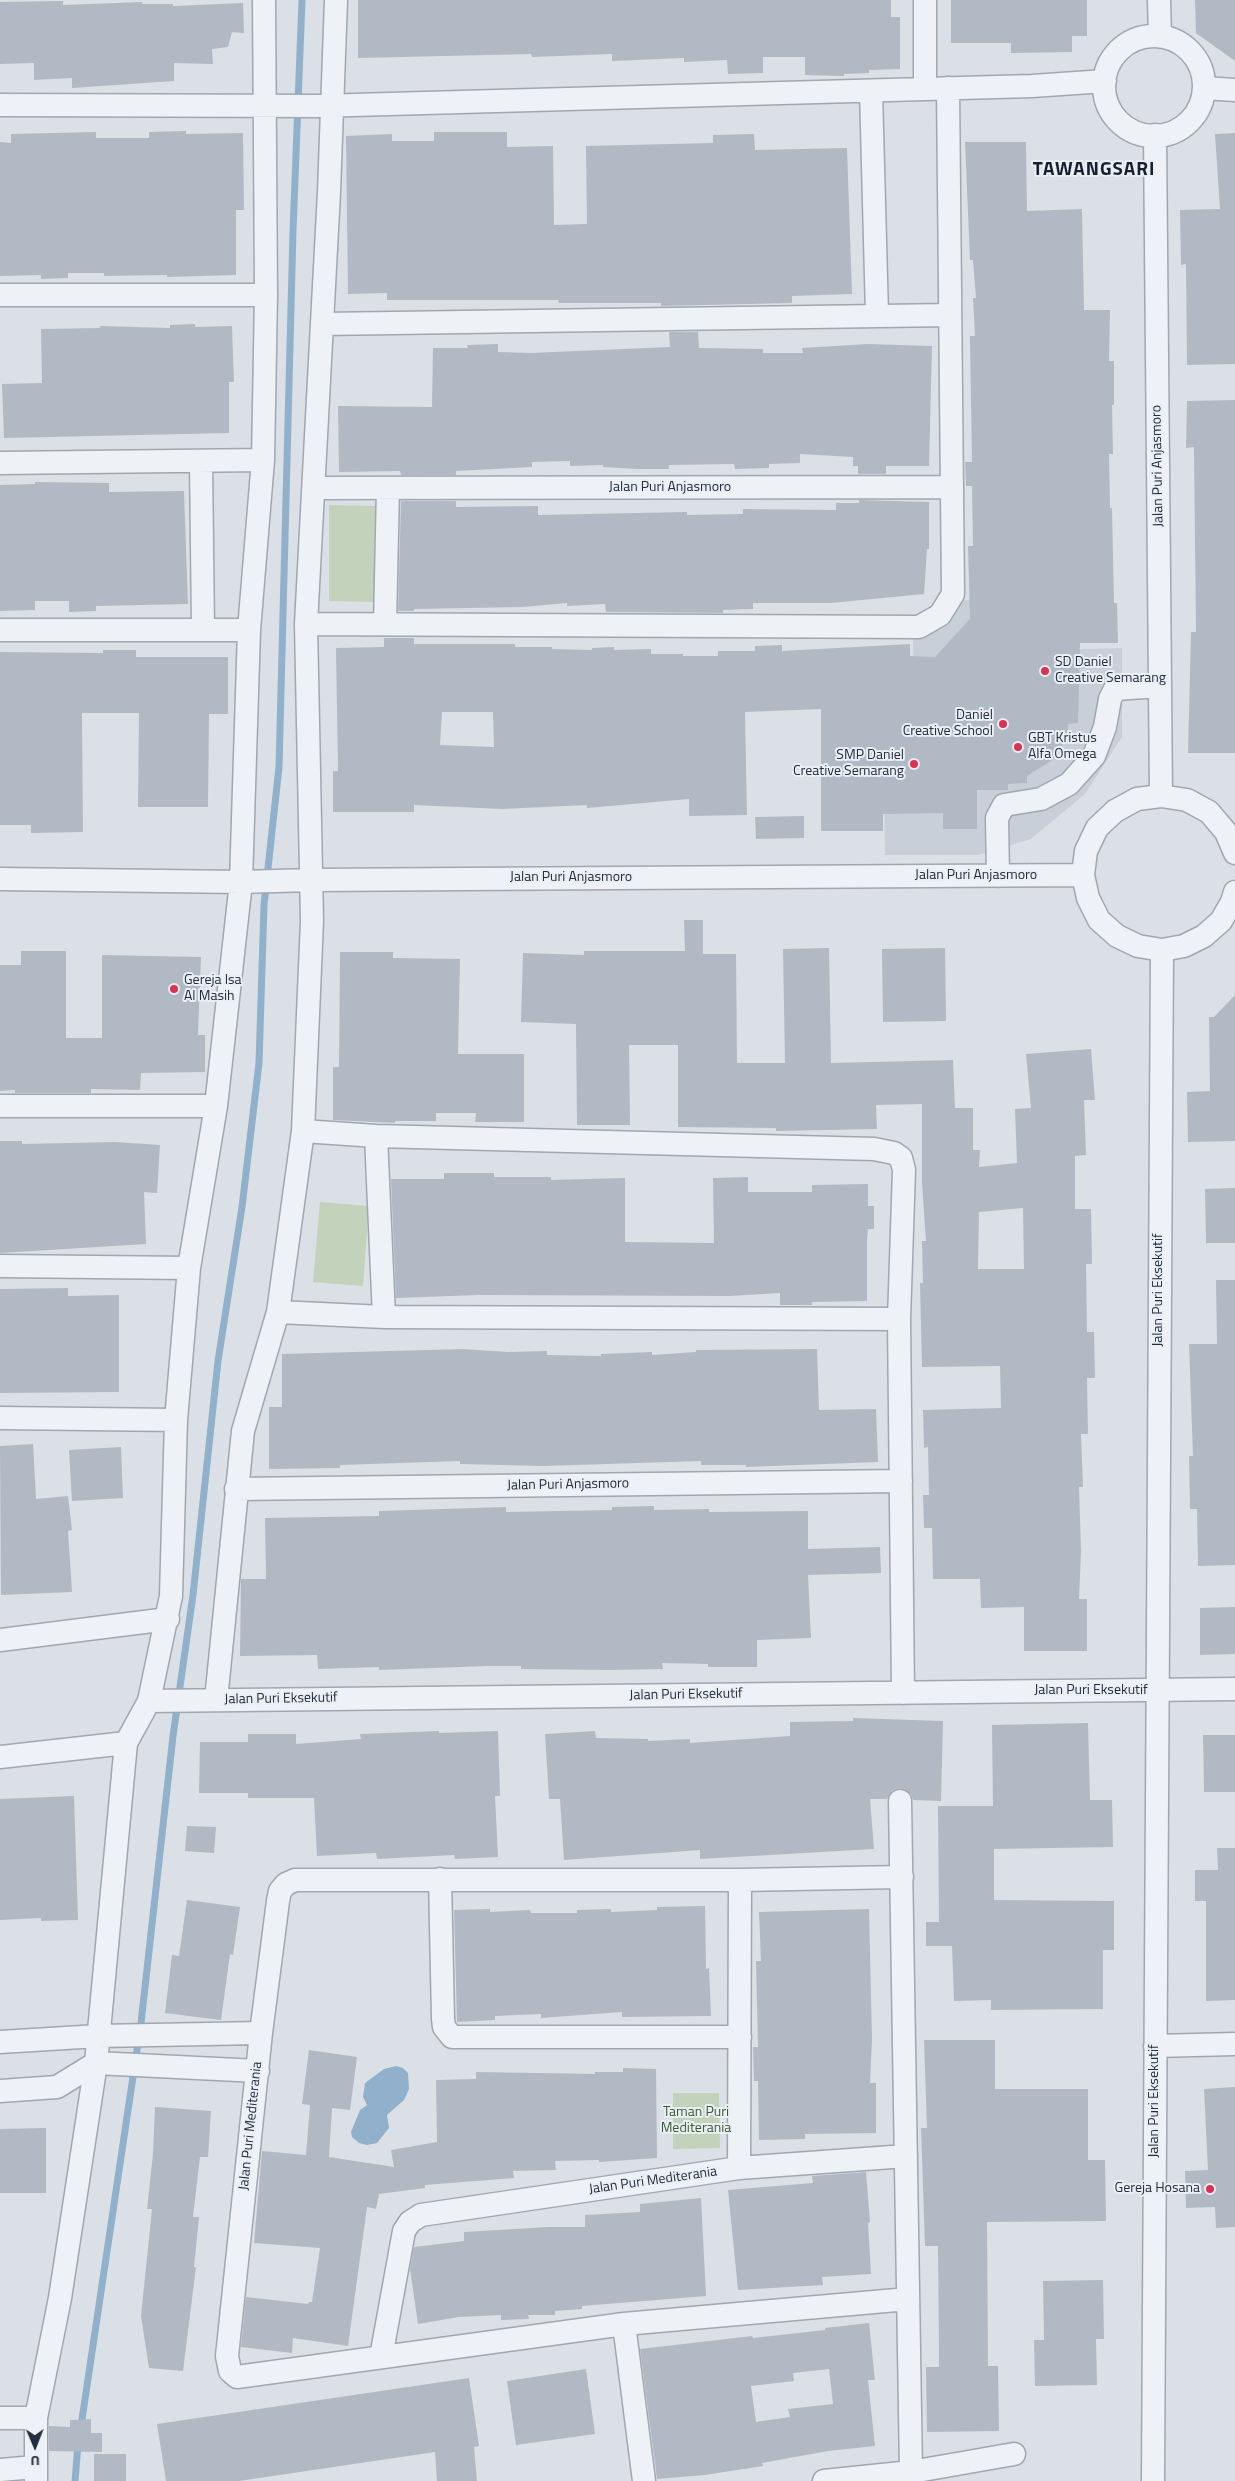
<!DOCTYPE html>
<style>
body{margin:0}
#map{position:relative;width:1235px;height:2481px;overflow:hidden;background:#dbe0e7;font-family:"Titillium Web",sans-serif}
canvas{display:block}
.north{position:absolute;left:10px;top:2421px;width:50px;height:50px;-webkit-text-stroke:4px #eaeff5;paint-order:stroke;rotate:179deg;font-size:14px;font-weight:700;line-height:20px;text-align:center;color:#232e3e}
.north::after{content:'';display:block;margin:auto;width:18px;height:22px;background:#232e3e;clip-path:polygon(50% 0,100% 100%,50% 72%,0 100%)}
</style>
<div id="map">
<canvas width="1235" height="2481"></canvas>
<div class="north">U</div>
</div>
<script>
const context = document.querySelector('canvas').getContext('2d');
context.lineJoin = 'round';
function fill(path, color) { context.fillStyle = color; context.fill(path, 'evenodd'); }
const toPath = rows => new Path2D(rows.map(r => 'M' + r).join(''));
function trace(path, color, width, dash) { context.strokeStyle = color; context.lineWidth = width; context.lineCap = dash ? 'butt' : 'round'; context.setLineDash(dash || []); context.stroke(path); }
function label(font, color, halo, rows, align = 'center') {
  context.font = font + ' "Titillium Web",sans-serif'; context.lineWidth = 4; context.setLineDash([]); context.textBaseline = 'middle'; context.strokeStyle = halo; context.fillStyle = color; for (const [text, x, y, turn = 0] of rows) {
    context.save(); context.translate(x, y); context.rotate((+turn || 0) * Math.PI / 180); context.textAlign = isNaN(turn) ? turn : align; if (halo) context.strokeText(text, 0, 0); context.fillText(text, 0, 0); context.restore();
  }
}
fill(toPath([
 [1013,599,1014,651,1122,648,1122,737,1085,794,1031,839,978,855,885,855,883,711,914,711,913,633,962,600]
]), '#c8cfd9');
fill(toPath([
 [329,505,375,506,374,602,329,601],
 [320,1202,369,1206,363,1286,313,1282],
 [673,2093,719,2093,720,2148,673,2149]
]), '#c2d2bb');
fill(toPath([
 [396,2066,403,2068,408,2073,409,2089,404,2100,387,2115,389,2128,377,2143,367,2145,359,2143,352,2137,351,2132,360,2110,367,2105,363,2097,365,2083,384,2069]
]), '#91b0cc');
trace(toPath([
 [81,2426,141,2023,173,1736,193,1595,218,1361,242,1207,259,1063,264,905,279,767,293,231,302,0],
 [75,2481,78,2444]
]), '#91b0cc', 7);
fill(toPath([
 [358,0,891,0,891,17,900,17,900,69,869,70,869,73,844,74,844,76,805,75,805,57,763,57,763,73,728,74,727,60,684,62,684,58,612,61,612,54,532,57,531,54,358,58],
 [951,0,1087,0,1087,36,1072,36,1072,52,1011,53,1011,43,951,43],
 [1195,0,1235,0,1235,61,1196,33],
 [63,1,63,5,142,2,142,4,173,4,173,6,243,3,244,33,232,32,228,47,212,49,213,64,174,63,174,81,72,88,72,78,34,80,34,63,0,64,0,2],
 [186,131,186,134,243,133,244,210,236,210,236,275,167,277,167,275,104,276,104,273,68,273,68,278,41,279,41,275,0,276,0,142,11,143,11,134,96,132,96,138,149,138,149,132],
 [434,132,507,132,507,147,553,146,554,225,587,224,586,146,713,143,713,135,754,134,755,150,847,148,852,294,792,296,792,303,661,306,661,303,559,303,558,300,387,300,387,293,348,294,346,136,392,134,392,141,434,141],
 [1235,133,1235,364,1187,365,1186,264,1181,265,1180,210,1220,209,1215,134],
 [965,142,1026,142,1027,211,1082,209,1084,310,1110,310,1109,361,1114,361,1114,405,1112,405,1113,454,1109,454,1110,508,1112,508,1114,603,1117,603,1118,643,1080,643,1078,723,1068,724,1067,736,1054,759,1027,776,1027,783,1008,784,1008,790,977,790,977,829,943,829,943,813,883,814,883,831,821,831,821,709,745,712,747,815,689,816,689,799,587,808,587,805,502,809,414,805,414,812,333,812,333,771,338,771,336,648,384,647,384,638,414,638,414,644,515,644,515,647,552,647,552,649,592,650,592,648,614,647,614,650,651,649,651,654,683,654,683,656,718,656,718,651,755,651,755,646,782,645,782,651,910,644,910,656,935,657,970,619,968,546,973,546,972,486,966,486,965,462,972,462,970,336,975,336,973,298,976,298,973,260,970,260],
 [442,712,493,712,494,747,440,745],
 [195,324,195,327,232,326,234,382,229,382,229,433,4,438,2,384,42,383,41,329,100,328,100,326,170,328,170,325],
 [669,332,698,332,699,348,763,349,763,353,803,353,802,348,867,344,932,346,929,466,886,466,886,474,858,474,858,466,853,466,853,457,800,454,800,463,769,464,769,468,735,469,734,464,669,465,669,469,637,469,603,467,603,465,570,466,570,461,532,462,532,467,456,471,456,475,401,475,400,471,339,472,338,406,432,407,433,348,468,348,467,345,498,344,498,352,531,353,670,347],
 [1235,400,1235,753,1188,753,1191,632,1196,632,1194,447,1186,448,1187,401],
 [35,482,109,483,109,492,184,491,188,604,96,606,96,611,69,612,69,601,35,601,35,610,0,611,0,485,35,484],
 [859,500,929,502,929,549,927,549,924,594,831,603,753,603,753,609,723,610,723,613,606,612,605,604,567,606,567,603,523,607,414,609,414,611,398,611,401,501,456,501,456,507,538,506,538,515,687,512,687,515,743,514,743,509,836,510,836,503,859,503],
 [103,650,136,650,136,657,228,657,228,714,209,714,208,807,138,807,139,713,82,713,83,832,31,833,31,825,0,825,0,652,103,653],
 [804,816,804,838,756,839,755,817],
 [684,920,703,920,703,954,736,954,737,1063,785,1063,783,949,829,948,831,1063,953,1060,955,1108,973,1108,973,1150,980,1150,979,1167,1017,1163,1015,1109,1031,1108,1026,1054,1091,1049,1095,1100,1084,1100,1086,1155,1075,1156,1075,1209,1091,1209,1092,1264,1086,1264,1087,1332,1094,1332,1095,1378,1087,1378,1088,1434,1081,1434,1083,1487,1079,1487,1081,1552,1079,1599,1087,1599,1087,1651,1024,1651,1024,1607,981,1608,980,1579,933,1579,932,1528,924,1528,923,1495,929,1495,928,1447,924,1448,923,1410,1001,1408,1000,1366,922,1367,920,1283,923,1283,922,1241,926,1241,922,1182,922,1104,876,1105,877,1129,776,1131,776,1128,678,1127,678,1045,629,1045,630,1125,577,1125,576,1024,521,1022,523,953,584,955,584,951,685,951],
 [1023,1208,1024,1269,978,1269,979,1212],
 [945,948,946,1021,883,1022,882,949],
 [21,951,66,951,66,1038,102,1038,102,955,201,957,198,1035,205,1035,205,1072,141,1073,140,1090,91,1089,91,1093,15,1093,15,1090,0,1091,0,965,21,965],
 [340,952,393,952,393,958,460,959,458,1054,524,1054,524,1122,475,1122,476,1113,436,1113,436,1121,395,1121,395,1123,333,1120,333,1067,339,1067],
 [1235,995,1235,1141,1188,1142,1187,1092,1210,1091,1209,1017,1214,1017],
 [0,1141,22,1141,22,1144,115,1142,160,1145,157,1193,144,1192,146,1244,0,1253],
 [444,1173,494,1173,494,1177,551,1177,551,1180,625,1178,625,1242,714,1243,713,1178,748,1177,748,1192,812,1192,812,1185,868,1184,868,1206,874,1206,874,1229,868,1229,867,1240,867,1301,812,1302,812,1305,780,1305,780,1293,730,1296,479,1295,396,1298,391,1179,444,1179],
 [1235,1188,1235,1243,1206,1243,1205,1189],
 [1216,1280,1235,1280,1235,1565,1198,1566,1197,1509,1190,1509,1189,1456,1193,1456,1189,1344,1217,1344],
 [68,1288,68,1296,119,1295,119,1392,0,1393,0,1289],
 [463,1349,508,1352,547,1351,547,1355,601,1356,601,1354,652,1352,652,1355,696,1352,696,1350,817,1349,819,1410,876,1409,878,1462,746,1467,746,1465,701,1465,701,1461,543,1466,460,1464,460,1461,340,1465,340,1468,269,1469,269,1407,282,1407,282,1354],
 [33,1444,36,1499,68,1496,72,1530,68,1531,72,1592,1,1595,0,1446],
 [121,1447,123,1498,72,1501,69,1450],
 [654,1506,654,1510,709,1509,709,1512,808,1511,808,1549,880,1547,881,1573,808,1575,811,1638,757,1640,757,1667,708,1667,708,1664,662,1663,663,1669,610,1670,521,1669,521,1666,487,1666,379,1670,379,1667,318,1669,317,1655,240,1656,241,1579,266,1579,265,1518,379,1516,379,1511,506,1507,506,1512,612,1510,612,1507],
 [1235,1607,1235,1654,1200,1655,1200,1608],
 [853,1718,943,1721,941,1801,913,1800,911,1794,900,1788,893,1790,887,1799,870,1799,874,1849,700,1859,700,1850,564,1860,560,1799,549,1799,545,1734,595,1731,596,1738,648,1739,648,1741,690,1739,690,1743,790,1736,790,1722,853,1721],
 [1088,1723,1090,1800,1112,1800,1113,1847,994,1849,994,1900,1114,1901,1114,1950,1103,1950,1103,2009,991,2010,991,2000,954,2001,952,1946,926,1946,926,1922,939,1922,938,1806,993,1806,992,1725],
 [439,1731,439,1733,498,1731,500,1796,495,1796,498,1857,455,1859,454,1855,377,1859,376,1853,317,1856,314,1798,248,1798,248,1793,199,1793,200,1742,248,1742,248,1734,296,1734,296,1744,361,1739,360,1734],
 [1203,1735,1235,1735,1235,1792,1204,1792],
 [74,1796,78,1920,41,1921,41,1918,0,1920,0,1799],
 [187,1826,216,1827,214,1853,185,1851],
 [1217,1848,1235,1848,1235,2000,1206,2001,1206,1901,1195,1901,1195,1870,1218,1870],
 [187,1900,240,1907,233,1955,230,1954,221,2020,165,2013,172,1955,179,1956],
 [705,1906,706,1969,709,1968,711,2016,622,2017,622,2012,541,2018,541,2014,495,2016,495,2020,457,2022,454,1910,490,1909,490,1912,530,1910,531,1913,577,1913,577,1910,611,1909,611,1912,657,1910,657,1907],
 [869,1909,872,2039,870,2083,876,2083,876,2133,805,2134,805,2139,759,2140,758,2081,754,2081,753,2047,758,2047,756,1961,761,1961,759,1912],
 [924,2040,995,2040,995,2089,1088,2089,1088,2160,1105,2160,1106,2221,987,2222,988,2366,998,2366,999,2431,927,2432,926,2367,939,2367,939,2350,938,2246,925,2246,921,2128,927,2128],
 [309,2050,357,2057,350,2110,332,2108,329,2157,394,2167,391,2150,437,2142,436,2080,476,2079,476,2072,595,2074,595,2072,623,2072,623,2068,656,2069,657,2158,599,2162,599,2160,555,2161,556,2170,513,2171,514,2178,425,2185,425,2188,379,2194,376,2209,367,2207,348,2346,293,2338,292,2353,241,2347,246,2297,308,2304,309,2302,312,2302,320,2248,254,2243,262,2151,306,2155,310,2105,302,2104],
 [1235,2087,1235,2227,1216,2228,1215,2207,1186,2208,1185,2171,1208,2170,1204,2089],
 [155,2107,211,2111,208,2157,200,2157,193,2217,199,2217,194,2267,196,2267,183,2371,149,2368,141,2316,152,2209,147,2209,153,2154],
 [46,2128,46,2193,0,2193,0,2129],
 [866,2172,870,2222,868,2223,871,2274,822,2277,823,2285,738,2290,728,2190,813,2183,812,2176],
 [701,2198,706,2296,582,2306,582,2309,555,2311,555,2315,528,2315,529,2319,501,2320,501,2315,459,2317,418,2324,410,2269,414,2247,464,2241,464,2232,548,2227,585,2227,585,2215,640,2212,640,2204],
 [1103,2280,1104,2339,1096,2339,1097,2385,1035,2386,1034,2340,1044,2340,1043,2281],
 [869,2323,875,2380,868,2380,875,2446,828,2451,762,2463,763,2466,705,2475,657,2479,640,2349,752,2336,753,2338,825,2330,825,2328],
 [829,2369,833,2404,788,2409,790,2417,756,2422,751,2386,794,2381,793,2373],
 [586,2369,595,2434,516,2445,507,2381],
 [469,2378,479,2446,474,2447,477,2481,437,2481,435,2452,239,2481,166,2481,157,2424],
 [91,2419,91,2433,102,2433,102,2452,49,2451,49,2426,70,2427,70,2420],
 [94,2454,126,2454,126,2481,94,2481]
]), '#b1b9c4');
const minor = toPath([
 [1159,0,1160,36],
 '1104 86a50 50 0 1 1 100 0a50 50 0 1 1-100 0Z',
 [1204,88,1235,90],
 [925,89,925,0],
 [871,91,877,315],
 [0,105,318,106,1032,86,1105,81],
 [1155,135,1161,796],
 [0,295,266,295],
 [323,324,950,315],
 [201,461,203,630],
 [0,463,263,460],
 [315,488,952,487],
 [306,624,919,627,940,615,953,594,948,88],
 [385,624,388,488],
 [0,630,249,630],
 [1235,853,1226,832,1209,812,1187,800,1161,796,1137,799,1115,811,1097,828,1086,851,1083,875,1088,898,1099,920,1117,936,1138,946,1162,950,1184,946,1204,936,1221,921,1232,902,1235,892],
 [998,876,997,818,1004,805,1041,799,1069,784,1094,756,1105,727,1110,699,1115,689,1160,686],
 [0,879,241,882,311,880,1083,875],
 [0,1106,216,1106],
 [303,1131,376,1136,874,1149,894,1153,901,1158,904,1170,899,1319,903,1693],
 [376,1136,384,1317],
 [0,1266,189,1268],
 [278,1312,384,1317,899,1319],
 [0,1418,176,1420],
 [236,1489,901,1481],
 [0,1640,168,1619],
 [216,1700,243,1431,278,1312,303,1131,312,921,306,624,329,192,336,0],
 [149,1701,1235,1689],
 [0,1757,126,1743],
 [900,1801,911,2472],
 [902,1877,740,1880,295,1880,286,1884,280,1891,278,1901,261,2033,227,2356,230,2371,237,2377,624,2324,908,2299],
 [440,1879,443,2019,444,2027,452,2037,740,2037],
 [0,2042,98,2036,261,2033],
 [1155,2046,1235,2044],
 [0,2091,57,2087,96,2063,258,2071],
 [739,2168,740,1880],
 [624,2324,644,2481],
 [381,2357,404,2231,410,2222,421,2215,739,2168,906,2156],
 [0,2418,36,2418],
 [0,2470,34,2467],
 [36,2481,36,2418,60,2298,96,2063,126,1743,149,1701,171,1596,176,1420,189,1268,216,1106,241,882,249,630,263,460,266,295,264,0],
 [824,2481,911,2472,1014,2454],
 [1153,2481,1162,950]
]);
trace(minor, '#a0a7b1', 25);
trace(minor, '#eef1f5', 22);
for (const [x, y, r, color] of [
 [1045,671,5,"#db3152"],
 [1003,724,5,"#db3152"],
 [1018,747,5,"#db3152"],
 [914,764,5,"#db3152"],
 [174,989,5,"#db3152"],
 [1210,2189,5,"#db3152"]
]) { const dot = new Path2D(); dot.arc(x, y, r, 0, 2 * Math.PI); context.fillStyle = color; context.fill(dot); trace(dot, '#eaeff5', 2); }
label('14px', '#232e3e', '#eaeff5', [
 ["Jalan Puri Anjasmoro",1158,466,-91],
 ["Jalan Puri Anjasmoro",670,488],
 ["Jalan Puri Anjasmoro",976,876],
 ["Jalan Puri Anjasmoro",571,878],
 ["Jalan Puri Eksekutif",1159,1290,-90],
 ["Jalan Puri Anjasmoro",568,1485,-1],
 ["Jalan Puri Eksekutif",1091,1691],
 ["Jalan Puri Eksekutif",686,1695,-1],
 ["Jalan Puri Eksekutif",281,1699,-1],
 ["Jalan Puri Eksekutif",1155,2101,-90],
 ["Jalan Puri Mediterania",251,2126,-84],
 ["Jalan Puri Mediterania",653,2181,-8]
]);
label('14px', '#232e3e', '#eaeff5', [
 ["SD Daniel",1055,663],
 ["Creative Semarang",1055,679],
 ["Daniel",993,716,"right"],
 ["Creative School",993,732,"right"],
 ["GBT Kristus",1028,739],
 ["Alfa Omega",1028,755],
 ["SMP Daniel",904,756,"right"],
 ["Creative Semarang",904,772,"right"],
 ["Gereja Isa",184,981],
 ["Al Masih",184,997],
 ["Gereja Hosana",1200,2189,"right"]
], 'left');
label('14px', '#3a5b2f', '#eaeff5', [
 ["Taman Puri",696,2113],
 ["Mediterania",696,2129]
]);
context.letterSpacing = '1px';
label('bold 19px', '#16202f', '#eaeff5', [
 ["TAWANGSARI",1094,170]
]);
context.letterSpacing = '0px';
</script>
